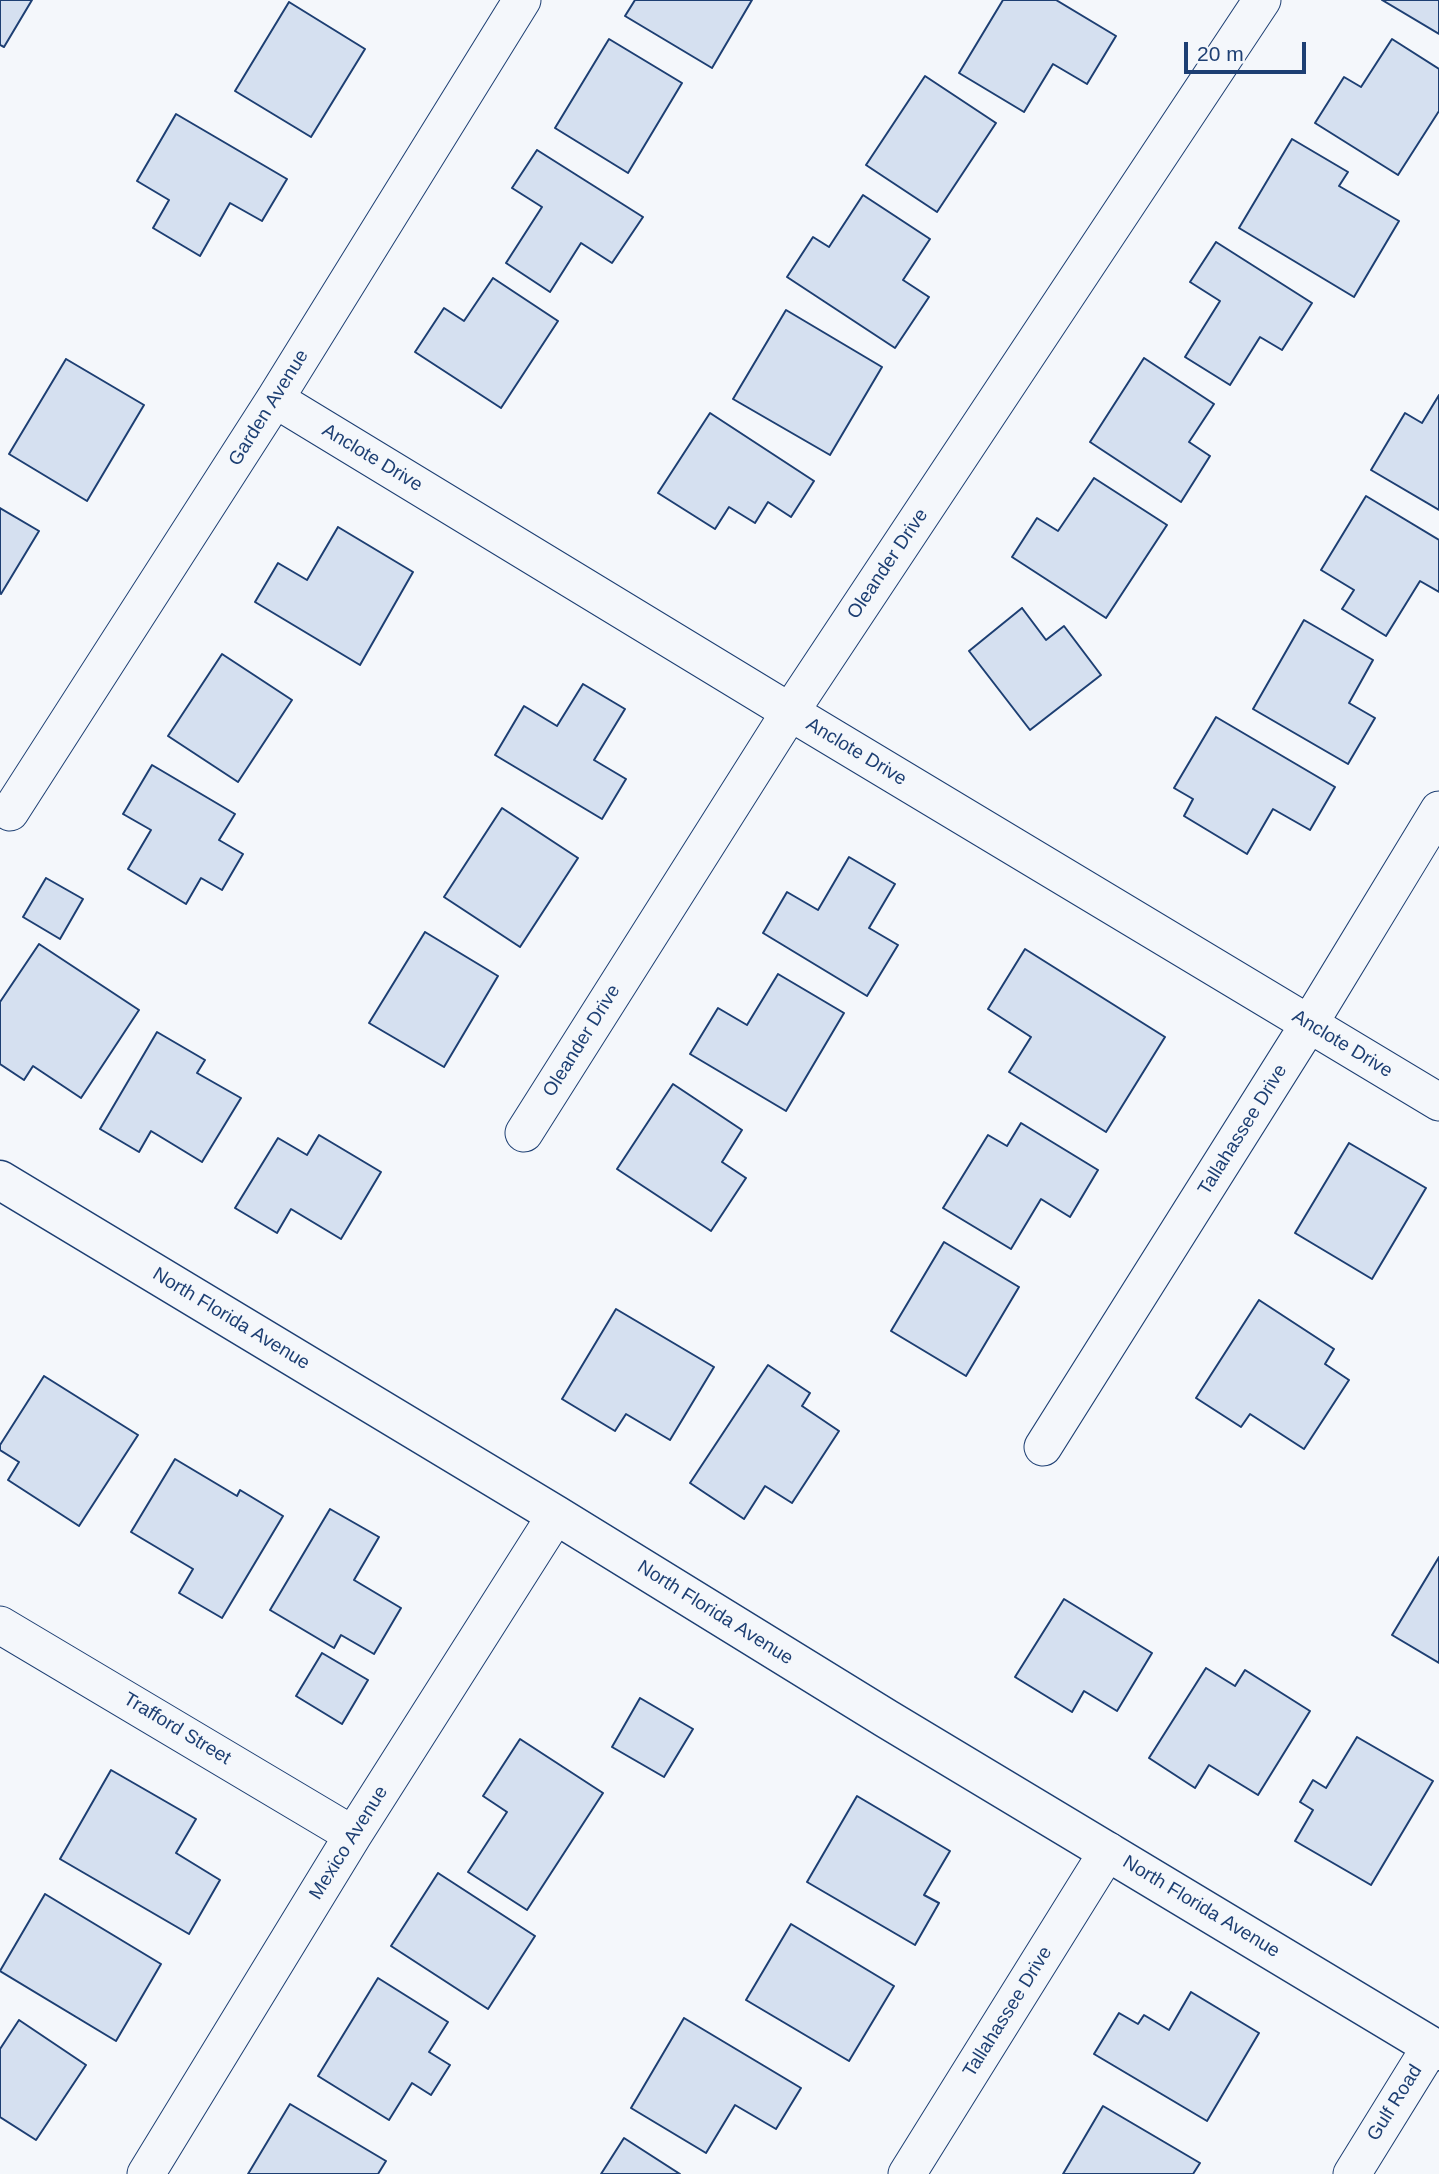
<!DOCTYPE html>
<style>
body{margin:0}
#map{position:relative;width:1439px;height:2174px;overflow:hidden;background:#f4f7fb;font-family:Helvetica,sans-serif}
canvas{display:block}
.scale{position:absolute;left:1184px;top:42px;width:122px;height:32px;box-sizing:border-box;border:4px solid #1d3f73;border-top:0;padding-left:9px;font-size:21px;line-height:24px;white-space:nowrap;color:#1d3f73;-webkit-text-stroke:5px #f4f7fb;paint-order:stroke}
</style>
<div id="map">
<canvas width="1439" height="2174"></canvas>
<div class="scale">20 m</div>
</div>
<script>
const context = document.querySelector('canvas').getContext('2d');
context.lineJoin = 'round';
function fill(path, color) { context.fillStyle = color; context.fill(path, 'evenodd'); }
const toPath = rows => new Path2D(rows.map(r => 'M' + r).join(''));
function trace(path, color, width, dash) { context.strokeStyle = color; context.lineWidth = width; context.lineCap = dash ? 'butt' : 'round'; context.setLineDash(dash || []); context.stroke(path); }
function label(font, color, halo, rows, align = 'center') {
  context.font = font + ' Helvetica,sans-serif'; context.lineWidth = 5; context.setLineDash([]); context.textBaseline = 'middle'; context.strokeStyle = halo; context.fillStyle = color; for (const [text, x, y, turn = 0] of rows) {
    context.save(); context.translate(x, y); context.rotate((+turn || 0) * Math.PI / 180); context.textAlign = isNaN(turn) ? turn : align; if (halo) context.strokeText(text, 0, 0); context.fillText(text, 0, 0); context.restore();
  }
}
const building = toPath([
 [0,0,32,0,4,47,0,45,0,0],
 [635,0,752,0,712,68,625,16,635,0],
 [1003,0,1056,0,1116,36,1087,84,1053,64,1024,112,959,73,1003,0],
 [1382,0,1439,0,1439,34,1382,0],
 [289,2,365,49,311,137,235,91,289,2],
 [609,39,682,83,628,173,555,128,609,39],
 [1392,39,1439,69,1439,111,1398,175,1315,123,1344,77,1361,87,1392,39],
 [925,76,996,123,937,212,866,165,925,76],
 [176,114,287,179,262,221,230,203,200,256,153,228,169,200,137,181,176,114],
 [1292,139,1348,172,1339,186,1399,221,1354,297,1239,228,1292,139],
 [537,150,643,217,612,263,581,243,550,292,506,263,542,207,512,188,537,150],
 [863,195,930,239,903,280,929,297,895,348,787,277,813,237,829,247,863,195],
 [1216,242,1312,303,1282,350,1260,337,1230,385,1185,357,1220,301,1190,282,1216,242],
 [493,278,558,321,501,408,415,352,444,308,464,321,493,278],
 [786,310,882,367,830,455,733,399,786,310],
 [1144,358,1214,404,1189,442,1210,456,1181,502,1090,442,1144,358],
 [66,359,144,405,87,501,9,454,66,359],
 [1439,395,1439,510,1371,470,1405,413,1422,423,1439,395],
 [710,413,814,481,791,517,768,502,755,523,729,507,715,529,658,493,710,413],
 [1094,478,1167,525,1106,618,1012,557,1037,518,1058,531,1094,478],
 [1366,496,1439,540,1439,592,1420,581,1386,636,1342,609,1354,590,1321,570,1366,496],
 [0,508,39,531,1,594,0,593,0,508],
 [338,527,413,572,360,665,255,602,278,563,307,580,338,527],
 [1022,608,1046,640,1064,626,1101,675,1030,730,969,651,1022,608],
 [1304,620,1373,660,1349,703,1375,718,1348,764,1253,709,1304,620],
 [222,654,292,700,238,782,168,736,222,654],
 [583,684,625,709,594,760,626,779,602,819,495,755,524,706,557,726,583,684],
 [1216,717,1335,787,1310,830,1273,809,1247,854,1184,816,1193,799,1174,788,1216,717],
 [152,765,235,814,219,840,243,854,222,890,201,878,186,904,128,869,151,830,123,814,152,765],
 [502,808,578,858,520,947,444,897,502,808],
 [849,857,895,884,869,928,898,945,867,996,763,933,787,892,818,910,849,857],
 [46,878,83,899,60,939,23,917,46,878],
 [425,932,498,976,444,1067,369,1023,425,932],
 [39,944,139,1010,81,1098,33,1066,24,1080,0,1064,0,1002,39,944],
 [1025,949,1165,1037,1106,1132,1009,1072,1031,1037,988,1009,1025,949],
 [778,974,844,1013,786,1111,690,1054,718,1008,747,1025,778,974],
 [157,1032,205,1060,197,1073,241,1098,202,1162,151,1131,139,1152,100,1129,157,1032],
 [673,1084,742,1130,722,1162,746,1178,711,1231,617,1169,673,1084],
 [1021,1123,1098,1170,1070,1217,1041,1199,1011,1249,943,1208,988,1135,1007,1146,1021,1123],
 [319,1135,381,1172,341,1239,291,1209,277,1233,235,1208,278,1138,307,1155,319,1135],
 [1349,1143,1426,1188,1372,1279,1295,1233,1349,1143],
 [944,1242,1019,1287,966,1376,891,1331,944,1242],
 [1259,1300,1334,1349,1325,1364,1349,1380,1304,1449,1250,1414,1241,1427,1196,1398,1259,1300],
 [616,1309,714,1367,670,1440,626,1414,615,1431,562,1399,616,1309],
 [768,1365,810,1393,802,1406,839,1431,792,1503,765,1486,744,1519,690,1483,768,1365],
 [44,1376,138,1435,79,1526,8,1480,19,1462,0,1450,0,1445,44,1376],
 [175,1459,237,1496,240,1490,283,1516,222,1618,179,1593,193,1569,131,1532,175,1459],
 [330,1509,379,1537,354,1580,401,1608,374,1654,341,1635,334,1648,270,1610,330,1509],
 [1439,1557,1439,1663,1392,1635,1439,1557],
 [1064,1599,1152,1653,1117,1711,1084,1691,1072,1712,1015,1677,1064,1599],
 [322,1653,368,1680,342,1724,296,1696,322,1653],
 [1206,1668,1235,1686,1245,1670,1310,1711,1258,1795,1209,1765,1195,1788,1149,1758,1206,1668],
 [640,1698,693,1729,664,1777,612,1747,640,1698],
 [1357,1737,1433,1781,1371,1885,1295,1841,1313,1810,1300,1802,1313,1780,1326,1788,1357,1737],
 [520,1739,603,1793,527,1910,468,1872,507,1812,483,1796,520,1739],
 [111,1770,196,1819,176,1853,220,1880,189,1934,60,1859,111,1770],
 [857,1796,950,1851,924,1895,939,1903,915,1945,807,1882,857,1796],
 [438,1873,535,1936,488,2009,391,1946,438,1873],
 [45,1894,161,1964,116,2041,0,1971,45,1894],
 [791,1924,894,1986,849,2061,746,2000,791,1924],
 [378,1978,448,2022,429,2052,450,2065,431,2095,412,2083,389,2120,318,2076,378,1978],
 [1191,1992,1259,2033,1207,2121,1094,2054,1119,2013,1138,2024,1144,2015,1169,2030,1191,1992],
 [684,2018,801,2088,776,2129,735,2105,706,2153,631,2108,684,2018],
 [19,2020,86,2065,36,2140,0,2117,0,2049,19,2020],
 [290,2104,386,2161,378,2174,248,2174,290,2104],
 [1103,2106,1200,2163,1193,2174,1063,2174,1103,2106],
 [624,2138,680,2174,601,2174,624,2138]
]);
fill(building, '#d5e0f0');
trace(building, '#1d3f73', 2);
const street = toPath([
 [275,399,790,712,1439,1102],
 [10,812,275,399,522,0],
 [524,1133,790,712,1262,0],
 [1043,1447,1309,1024,1439,810],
 [0,1625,353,1835],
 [146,2174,353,1835,556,1515],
 [907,2174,1108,1851],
 [1352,2174,1431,2046]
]);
const secondary = toPath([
 [0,1180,556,1515,887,1719,1439,2051]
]);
trace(street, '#1d3f73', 39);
trace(secondary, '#1d3f73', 41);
trace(street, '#f4f7fb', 37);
trace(secondary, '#f4f7fb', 38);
label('19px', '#1d3f73', '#f4f7fb', [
 ["Garden Avenue",269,408,-58],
 ["Anclote Drive",372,458,31],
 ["Oleander Drive",888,564,-56],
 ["Anclote Drive",856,752,31],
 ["Oleander Drive",582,1041,-58],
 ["Anclote Drive",1342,1044,31],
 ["Tallahassee Drive",1243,1130,-58],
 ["North Florida Avenue",231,1319,31],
 ["North Florida Avenue",715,1613,32],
 ["Trafford Street",177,1729,31],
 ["Mexico Avenue",349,1843,-58],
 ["North Florida Avenue",1201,1907,31],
 ["Tallahassee Drive",1008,2012,-58],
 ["Gulf Road",1395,2103,-58]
]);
</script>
